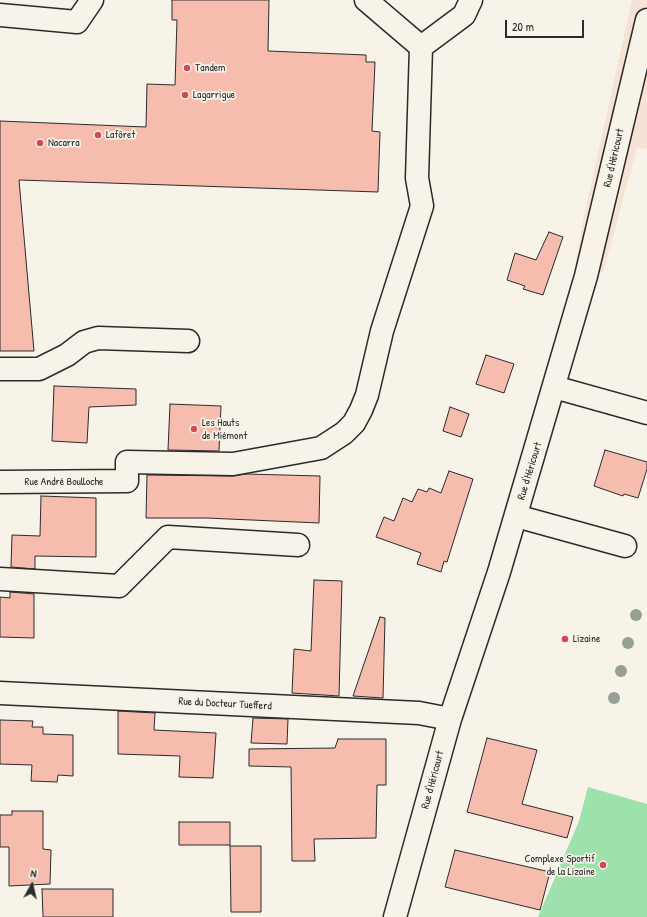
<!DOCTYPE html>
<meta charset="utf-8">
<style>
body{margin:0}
#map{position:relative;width:647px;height:917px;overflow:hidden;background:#f7f3e8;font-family:"Patrick Hand",sans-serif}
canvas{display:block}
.north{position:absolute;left:12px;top:865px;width:40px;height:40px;-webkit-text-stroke:3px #f7f3e8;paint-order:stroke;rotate:8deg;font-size:11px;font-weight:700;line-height:16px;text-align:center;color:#2b2b2b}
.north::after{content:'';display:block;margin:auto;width:14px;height:18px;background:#2b2b2b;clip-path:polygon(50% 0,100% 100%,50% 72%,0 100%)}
.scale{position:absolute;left:505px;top:20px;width:79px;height:18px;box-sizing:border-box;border:2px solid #2b2b2b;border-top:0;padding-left:5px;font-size:12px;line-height:14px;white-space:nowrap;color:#2b2b2b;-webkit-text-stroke:3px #f7f3e8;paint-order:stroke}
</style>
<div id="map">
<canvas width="647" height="917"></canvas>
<div class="north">N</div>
<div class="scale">20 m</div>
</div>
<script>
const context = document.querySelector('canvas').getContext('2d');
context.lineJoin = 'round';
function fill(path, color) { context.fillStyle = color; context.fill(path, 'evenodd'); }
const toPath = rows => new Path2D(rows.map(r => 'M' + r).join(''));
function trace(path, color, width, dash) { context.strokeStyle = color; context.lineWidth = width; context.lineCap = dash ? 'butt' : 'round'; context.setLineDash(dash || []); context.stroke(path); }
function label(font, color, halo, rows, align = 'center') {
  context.font = font + ' "Patrick Hand",sans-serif'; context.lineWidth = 3.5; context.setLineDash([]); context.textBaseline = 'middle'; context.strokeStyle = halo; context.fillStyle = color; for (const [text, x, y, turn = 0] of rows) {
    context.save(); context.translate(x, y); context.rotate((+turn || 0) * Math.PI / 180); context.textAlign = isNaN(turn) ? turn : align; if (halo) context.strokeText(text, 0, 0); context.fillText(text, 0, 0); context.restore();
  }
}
fill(toPath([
 [632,0,647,0,647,149,637,148,603,273,576,263,584,216]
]), '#f7e2d6');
fill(toPath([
 [588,787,647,804,647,917,538,917,579,821]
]), '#9de1ac');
const building = toPath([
 [172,0,269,0,268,51,366,55,366,62,375,62,372,131,380,132,378,192,19,180,34,351,0,351,0,121,146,127,147,84,175,85,177,20,172,20,172,0],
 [549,232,563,237,543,295,523,289,525,286,507,280,515,253,536,260,549,232],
 [486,355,514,364,504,393,476,384,486,355],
 [54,386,136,389,136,405,89,407,87,443,52,441,54,386],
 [170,404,221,406,219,451,168,450,170,404],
 [450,407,469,414,461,437,443,431,450,407],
 [605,450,647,462,647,469,638,498,624,494,623,496,594,486,605,450],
 [449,471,473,479,447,562,444,561,441,572,417,564,421,553,376,537,384,517,394,521,403,498,412,502,418,489,427,492,429,488,441,493,449,471],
 [246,474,320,476,319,523,206,518,146,518,147,475,233,476,246,474],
 [41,496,96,498,96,557,35,556,35,569,11,567,12,535,40,536,41,496],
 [314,580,342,581,339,696,292,693,294,649,311,651,314,580],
 [10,592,34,594,34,638,0,637,0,597,10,598,10,592],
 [380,617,385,618,383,698,353,696,380,617],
 [118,711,155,713,154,730,216,733,213,778,179,777,180,756,118,754,118,711],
 [253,718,288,719,287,744,251,743,253,718],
 [0,720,33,721,32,727,43,727,43,734,73,735,73,776,58,775,57,782,31,781,32,765,0,764,0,720],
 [487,738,537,750,522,804,573,817,567,838,467,812,487,738],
 [338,739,386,739,386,785,377,785,376,838,314,839,315,861,292,861,291,767,249,766,249,749,335,748,338,739],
 [12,811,43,811,43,849,51,850,50,884,9,886,9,847,0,847,0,815,12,815,12,811],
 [179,822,230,822,230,845,179,845,179,822],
 [230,846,261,846,261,912,231,912,230,846],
 [455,850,550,872,540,910,445,887,455,850],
 [42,889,113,889,113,917,43,917,42,889]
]);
fill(building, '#f6bcad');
trace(building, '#2b2b2b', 1);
const minor = toPath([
 [0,15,77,22,92,0],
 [421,47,464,15,471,0],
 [0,369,39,369,67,355,84,342,98,338,188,341],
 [554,387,647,413],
 [0,482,127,481,127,462,233,464,321,448,344,433,354,423,361,410,367,395,382,331,422,206,417,178,421,47,366,0],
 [516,516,625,546],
 [0,579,119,586,168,537,298,545],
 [0,693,419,713,450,719],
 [395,917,450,719,499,572,586,276,647,20]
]);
trace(minor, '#2b2b2b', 25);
trace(minor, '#f7f3e8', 22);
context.fillStyle = '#979e92';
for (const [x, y] of [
 [636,615],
 [628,643],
 [621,671],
 [614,698]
]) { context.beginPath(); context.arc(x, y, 6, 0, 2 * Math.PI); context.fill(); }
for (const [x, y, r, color] of [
 [187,68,4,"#d1495b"],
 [185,95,4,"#d1495b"],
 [98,135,4,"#d1495b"],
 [40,143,4,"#d1495b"],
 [194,429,4,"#d1495b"],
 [565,639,4,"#d1495b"],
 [603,865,4,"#d1495b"]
]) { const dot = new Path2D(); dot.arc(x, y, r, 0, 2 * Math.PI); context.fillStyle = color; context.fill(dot); trace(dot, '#f7f3e8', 1.5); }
label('11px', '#2b2b2b', '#f7f3e8', [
 ["Tandem",195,68],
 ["Lagarrigue",193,95],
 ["Lafôret",106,135],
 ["Nacarra",48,143],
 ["Les Hauts",202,423],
 ["de Miémont",202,436],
 ["Lizaine",573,639],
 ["Complexe Sportif",595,859,"right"],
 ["de la Lizaine",595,872,"right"]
], 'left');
label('11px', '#2b2b2b', '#f7f3e8', [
 ["Rue d'Héricourt",614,158,-77],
 ["Rue d'Héricourt",530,471,-73],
 ["Rue André Boulloche",64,482],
 ["Rue du Docteur Tuefferd",225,704,3],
 ["Rue d'Héricourt",433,780,-75]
]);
</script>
